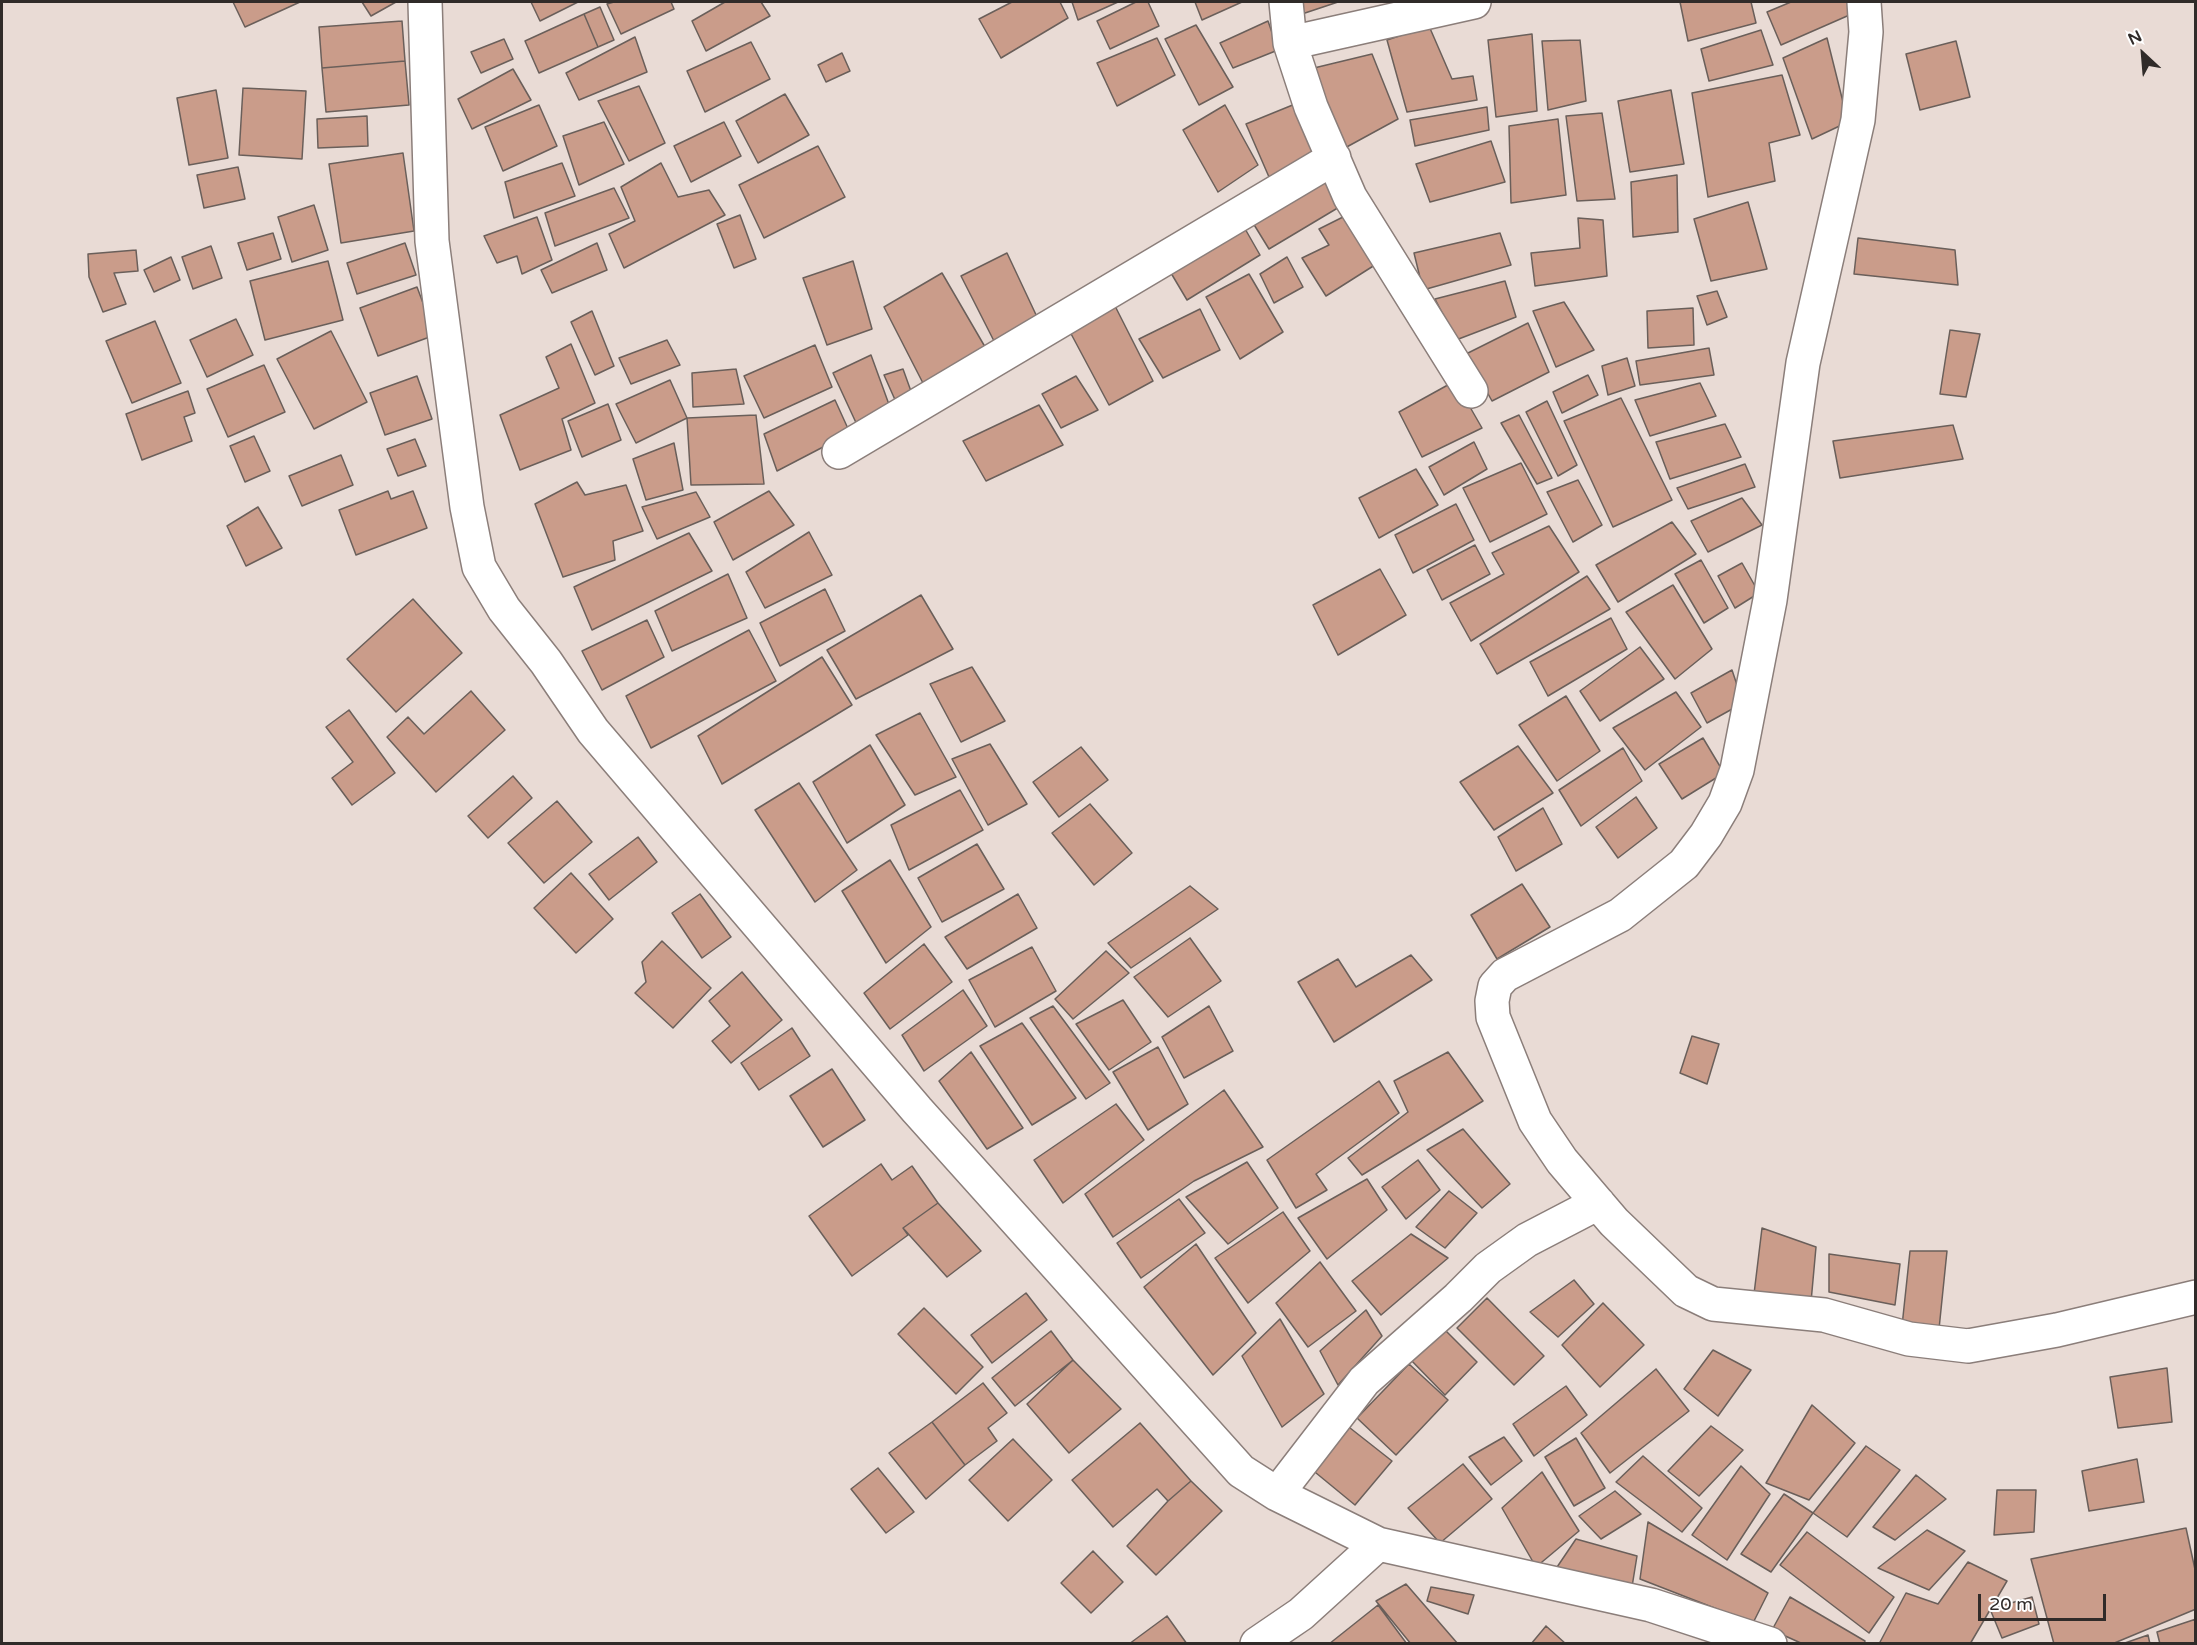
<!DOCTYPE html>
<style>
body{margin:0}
#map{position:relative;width:2197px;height:1645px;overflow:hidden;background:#e9dbd5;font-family:"Varela Round",sans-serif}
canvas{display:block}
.frame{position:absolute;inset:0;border:3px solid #302b29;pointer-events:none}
.north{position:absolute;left:2113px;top:24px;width:60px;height:60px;-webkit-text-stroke:4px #fff;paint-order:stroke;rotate:334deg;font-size:16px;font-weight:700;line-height:24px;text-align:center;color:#302b29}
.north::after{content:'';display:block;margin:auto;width:21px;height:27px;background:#302b29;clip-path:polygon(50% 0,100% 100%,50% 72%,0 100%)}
.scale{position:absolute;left:1978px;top:1594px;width:128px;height:27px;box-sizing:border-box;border:3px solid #302b29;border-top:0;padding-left:8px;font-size:18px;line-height:21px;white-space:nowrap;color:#302b29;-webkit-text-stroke:4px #fff;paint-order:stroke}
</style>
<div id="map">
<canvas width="2197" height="1645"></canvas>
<div class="frame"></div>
<div class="north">N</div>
<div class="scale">20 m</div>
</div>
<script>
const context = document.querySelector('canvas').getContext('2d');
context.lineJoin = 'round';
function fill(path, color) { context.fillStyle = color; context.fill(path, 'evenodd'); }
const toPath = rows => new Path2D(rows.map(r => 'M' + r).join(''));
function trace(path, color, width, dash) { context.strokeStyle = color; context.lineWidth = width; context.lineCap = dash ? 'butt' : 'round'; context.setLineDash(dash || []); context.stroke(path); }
const building = toPath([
 [233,2,300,2,245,27,233,2],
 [362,2,396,2,371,16,362,2],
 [531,2,578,2,540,21,531,2],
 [614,2,671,2,674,9,621,34,607,4,614,2],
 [725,2,761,2,770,16,706,51,692,21,725,2],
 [1012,2,1060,2,1068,18,1001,58,979,19,1012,2],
 [1072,2,1118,2,1078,20,1072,2],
 [1136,2,1148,2,1159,26,1110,49,1097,21,1136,2],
 [1195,2,1242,2,1202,20,1195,2],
 [1300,2,1338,2,1302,14,1300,2],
 [1680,2,1751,2,1756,23,1688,41,1680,2],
 [1791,2,1850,2,1854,13,1781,45,1767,12,1791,2],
 [600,7,614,40,598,47,584,14,600,7],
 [584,14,598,47,539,73,525,41,584,14],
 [402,21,405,61,322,68,319,27,402,21],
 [1268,21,1278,50,1233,68,1220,43,1268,21],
 [1196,25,1233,87,1199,105,1165,39,1196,25],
 [1429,26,1452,79,1473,76,1477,100,1407,112,1387,40,1429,26],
 [1761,30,1773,65,1709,81,1701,49,1761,30],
 [1532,34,1537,111,1496,117,1488,40,1532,34],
 [635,37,647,72,579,100,566,73,635,37],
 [1157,38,1175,75,1117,106,1097,63,1157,38],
 [1827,38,1848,122,1812,139,1783,58,1827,38],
 [504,39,513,59,481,73,471,52,504,39],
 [1580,40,1586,101,1548,110,1542,41,1580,40],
 [1956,41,1970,97,1920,110,1906,54,1956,41],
 [751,42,770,79,705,112,687,71,751,42],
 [842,53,850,71,826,82,818,65,842,53],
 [1372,54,1398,119,1343,149,1314,68,1372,54],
 [405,61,409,105,326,112,322,68,405,61],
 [513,69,531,100,472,129,458,99,513,69],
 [1782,75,1800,135,1769,143,1775,181,1708,197,1692,93,1782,75],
 [639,86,665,143,629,161,598,101,639,86],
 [243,88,306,91,302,159,239,155,243,88],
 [216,90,228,158,189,165,177,98,216,90],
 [1671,90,1684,164,1630,172,1618,101,1671,90],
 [785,94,809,135,758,163,736,121,785,94],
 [1300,102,1324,154,1269,177,1246,124,1300,102],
 [539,105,557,146,503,171,485,127,539,105],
 [1225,105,1258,165,1218,192,1183,130,1225,105],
 [1487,107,1489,130,1415,146,1410,120,1487,107],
 [1602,113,1615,199,1577,201,1566,116,1602,113],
 [367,116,368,146,318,148,317,119,367,116],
 [1558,119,1566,195,1511,203,1509,126,1558,119],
 [604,122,624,164,579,185,563,136,604,122],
 [724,122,741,156,691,182,674,146,724,122],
 [1491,141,1505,182,1430,202,1416,164,1491,141],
 [818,146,845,197,764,238,739,185,818,146],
 [403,153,414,231,341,243,329,164,403,153],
 [562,163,575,196,514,218,505,182,562,163],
 [661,163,678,197,709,190,725,215,624,268,609,234,635,221,621,187,661,163],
 [238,167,245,199,204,208,197,175,238,167],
 [1330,174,1346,203,1269,249,1253,223,1330,174],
 [1677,175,1678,232,1633,237,1631,182,1677,175],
 [614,188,629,218,555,246,545,213,614,188],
 [1748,202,1767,269,1711,281,1694,219,1748,202],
 [314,205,328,250,292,262,278,217,314,205],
 [1349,214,1378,263,1326,296,1302,258,1329,245,1319,229,1349,214],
 [740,215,756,259,734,268,717,224,740,215],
 [537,217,552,260,522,274,517,256,497,263,484,236,537,217],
 [1578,218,1603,220,1607,276,1535,286,1531,253,1580,248,1578,218],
 [1244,227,1260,255,1187,300,1168,268,1244,227],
 [273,233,281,259,247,270,238,243,273,233],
 [1500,233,1511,265,1423,290,1414,253,1500,233],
 [1858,238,1955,250,1958,285,1854,274,1858,238],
 [405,243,416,275,357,294,347,263,405,243],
 [597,243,607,270,552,293,541,270,597,243],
 [211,246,222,278,193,289,182,257,211,246],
 [136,250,138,271,114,273,126,304,103,312,89,277,88,254,136,250],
 [1007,253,1038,319,995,343,961,276,1007,253],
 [171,257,180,280,154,292,144,270,171,257],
 [1287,257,1303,287,1274,303,1260,274,1287,257],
 [328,261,343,320,265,340,250,281,328,261],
 [853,261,872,329,827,345,803,278,853,261],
 [942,273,988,352,926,389,884,307,942,273],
 [1249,274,1283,332,1240,359,1206,297,1249,274],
 [1505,281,1516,317,1456,340,1435,299,1505,281],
 [417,287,435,335,378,356,360,308,417,287],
 [1717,291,1727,317,1707,325,1697,296,1717,291],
 [1564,302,1594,350,1556,367,1533,311,1564,302],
 [1115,306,1153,381,1109,405,1069,330,1115,306],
 [1693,308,1694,345,1648,348,1647,311,1693,308],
 [1200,309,1220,350,1163,378,1139,339,1200,309],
 [592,311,614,366,595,375,571,322,592,311],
 [236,319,253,355,207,377,190,340,236,319],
 [155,321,181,383,132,403,106,341,155,321],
 [1528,323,1549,372,1492,401,1466,354,1528,323],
 [1950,330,1980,334,1966,397,1940,394,1950,330],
 [331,331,367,402,314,429,277,359,331,331],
 [667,340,680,365,631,384,619,358,667,340],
 [571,344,595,403,562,419,571,450,520,470,500,415,559,388,546,357,571,344],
 [815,345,832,387,764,418,744,376,815,345],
 [1709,348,1714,375,1640,385,1636,361,1709,348],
 [871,355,891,410,858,427,833,373,871,355],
 [1627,358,1635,386,1608,395,1602,366,1627,358],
 [264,365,285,412,228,437,207,389,264,365],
 [736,369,744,404,693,407,692,373,736,369],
 [903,369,912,394,896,402,884,375,903,369],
 [1588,375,1598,395,1562,413,1553,392,1588,375],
 [417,376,432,419,385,435,370,393,417,376],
 [1076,376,1098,410,1061,428,1042,394,1076,376],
 [670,380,687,418,636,443,616,404,670,380],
 [1455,381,1482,428,1422,457,1399,412,1455,381],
 [1700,383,1716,416,1650,436,1635,400,1700,383],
 [188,391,195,413,184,417,192,441,142,460,126,414,188,391],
 [1621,398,1672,500,1613,527,1564,421,1621,398],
 [835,400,850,433,777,471,764,434,835,400],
 [1547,401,1577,465,1558,476,1526,412,1547,401],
 [608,404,621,440,582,457,568,421,608,404],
 [1039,405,1063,445,986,481,963,441,1039,405],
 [756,415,764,484,691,485,687,418,756,415],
 [1519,415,1552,478,1537,484,1501,423,1519,415],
 [1725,424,1741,457,1670,479,1656,442,1725,424],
 [1953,425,1963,459,1840,478,1833,441,1953,425],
 [254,436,270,471,245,482,230,446,254,436],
 [415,439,426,466,398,476,387,449,415,439],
 [1474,442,1487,469,1444,495,1429,467,1474,442],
 [674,443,683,490,646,500,633,459,674,443],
 [341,455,353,485,302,506,289,476,341,455],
 [1521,463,1547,514,1490,542,1463,488,1521,463],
 [1745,464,1755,487,1688,509,1677,488,1745,464],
 [1416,469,1438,505,1379,538,1359,498,1416,469],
 [1578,480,1602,525,1573,542,1547,492,1578,480],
 [577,482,585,495,626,485,643,531,613,541,615,560,563,577,535,504,577,482],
 [388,491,391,499,413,491,427,528,356,555,339,510,388,491],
 [769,491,794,525,733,560,714,522,769,491],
 [696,492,710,517,657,539,642,507,696,492],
 [1742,498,1762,525,1708,552,1691,521,1742,498],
 [1456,504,1474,540,1413,573,1395,535,1456,504],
 [258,507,282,548,246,566,227,526,258,507],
 [1672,522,1696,554,1618,602,1596,565,1672,522],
 [1549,526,1579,572,1471,641,1450,603,1504,574,1492,553,1549,526],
 [809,532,832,575,765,608,746,572,809,532],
 [689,533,712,571,592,630,574,587,689,533],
 [1475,545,1490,574,1442,600,1427,570,1475,545],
 [1701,560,1728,608,1704,623,1675,574,1701,560],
 [1742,563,1759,593,1735,608,1718,576,1742,563],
 [1380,569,1406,615,1338,655,1313,605,1380,569],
 [728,574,747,618,672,651,655,611,728,574],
 [1587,576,1610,609,1497,674,1480,644,1587,576],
 [1673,585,1712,649,1675,679,1626,612,1673,585],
 [825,589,845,631,780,666,760,623,825,589],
 [921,595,953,649,856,699,827,650,921,595],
 [413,599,462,653,396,712,347,659,413,599],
 [1611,618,1627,649,1548,696,1530,662,1611,618],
 [647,620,664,657,602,690,582,651,647,620],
 [749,630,776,681,651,748,626,696,749,630],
 [1640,647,1664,679,1600,721,1580,691,1640,647],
 [822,657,852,705,722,784,698,736,822,657],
 [972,667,1005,721,961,742,930,684,972,667],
 [1732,670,1743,703,1707,723,1691,693,1732,670],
 [471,691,505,730,436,792,387,737,408,717,424,734,471,691],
 [1676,692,1701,727,1645,770,1613,728,1676,692],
 [1566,696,1600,751,1557,781,1519,725,1566,696],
 [349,710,395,773,352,805,332,778,353,762,326,727,349,710],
 [920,713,956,777,915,795,876,735,920,713],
 [1703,738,1724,773,1682,799,1659,764,1703,738],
 [990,744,1027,804,988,825,952,759,990,744],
 [870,745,905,805,847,843,813,782,870,745],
 [1518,746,1553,793,1494,830,1460,782,1518,746],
 [1081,747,1108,780,1059,817,1033,782,1081,747],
 [1623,748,1642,781,1581,826,1559,790,1623,748],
 [513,776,532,798,488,838,468,816,513,776],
 [799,783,857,870,815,902,755,810,799,783],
 [960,790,983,830,909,870,891,825,960,790],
 [1636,797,1657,828,1618,858,1596,827,1636,797],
 [557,801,592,842,544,883,508,843,557,801],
 [1090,804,1132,853,1094,885,1052,833,1090,804],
 [1543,808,1562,844,1516,871,1498,837,1543,808],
 [638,837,657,862,609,900,589,874,638,837],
 [977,844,1004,889,942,922,918,878,977,844],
 [890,860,931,927,886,963,842,891,890,860],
 [571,873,613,919,576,953,534,908,571,873],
 [1522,884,1550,927,1497,959,1471,915,1522,884],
 [1190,886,1218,909,1131,968,1108,943,1190,886],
 [700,894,731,937,702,958,672,913,700,894],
 [1018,894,1037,928,967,969,945,937,1018,894],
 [1190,938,1221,981,1168,1017,1134,977,1190,938],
 [662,941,711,988,673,1028,635,993,646,982,642,962,662,941],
 [924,944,952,982,890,1029,864,993,924,944],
 [1032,947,1056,991,995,1027,969,980,1032,947],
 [1106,951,1129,973,1073,1019,1055,999,1106,951],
 [1411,955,1432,980,1334,1042,1298,982,1338,959,1356,987,1411,955],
 [742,972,782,1020,731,1063,712,1041,730,1026,709,1001,742,972],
 [963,990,987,1026,924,1071,902,1035,963,990],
 [1123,1000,1151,1042,1109,1070,1076,1024,1123,1000],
 [1053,1006,1110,1083,1086,1099,1030,1018,1053,1006],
 [1209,1006,1233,1051,1184,1078,1162,1037,1209,1006],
 [1022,1023,1076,1098,1032,1125,980,1046,1022,1023],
 [792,1028,810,1056,759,1090,741,1063,792,1028],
 [1692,1036,1719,1044,1707,1084,1680,1073,1692,1036],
 [1158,1047,1188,1104,1148,1130,1113,1072,1158,1047],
 [971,1052,1023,1128,987,1149,939,1081,971,1052],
 [1448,1052,1483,1101,1362,1175,1348,1158,1408,1112,1394,1081,1448,1052],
 [832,1069,865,1120,823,1147,790,1096,832,1069],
 [1379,1081,1399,1113,1316,1174,1327,1190,1296,1208,1267,1160,1379,1081],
 [1224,1090,1263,1147,1194,1181,1113,1237,1085,1194,1224,1090],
 [1116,1104,1144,1140,1063,1203,1034,1160,1116,1104],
 [1463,1129,1510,1184,1482,1208,1427,1150,1463,1129],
 [1418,1160,1440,1190,1406,1219,1382,1187,1418,1160],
 [1247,1162,1278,1208,1228,1244,1186,1197,1247,1162],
 [881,1164,892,1180,912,1166,938,1203,903,1228,908,1235,852,1276,809,1216,881,1164],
 [1367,1179,1387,1210,1327,1259,1298,1218,1367,1179],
 [1449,1191,1477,1213,1445,1248,1416,1227,1449,1191],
 [1179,1199,1205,1233,1141,1278,1117,1243,1179,1199],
 [938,1203,981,1251,947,1277,903,1228,938,1203],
 [1283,1212,1310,1251,1248,1303,1215,1258,1283,1212],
 [1762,1228,1816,1247,1811,1302,1754,1294,1762,1228],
 [1411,1234,1448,1258,1381,1315,1352,1281,1411,1234],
 [1196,1244,1256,1333,1213,1375,1144,1287,1196,1244],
 [1910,1251,1947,1251,1939,1329,1902,1326,1910,1251],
 [1829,1254,1900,1264,1895,1305,1829,1292,1829,1254],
 [1320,1262,1356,1311,1308,1347,1276,1303,1320,1262],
 [1574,1280,1594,1304,1558,1337,1530,1312,1574,1280],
 [1026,1293,1047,1320,992,1363,971,1335,1026,1293],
 [1487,1298,1544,1356,1514,1385,1457,1328,1487,1298],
 [1603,1303,1644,1345,1600,1387,1562,1345,1603,1303],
 [924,1308,983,1367,956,1394,898,1334,924,1308],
 [1366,1310,1382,1336,1338,1385,1320,1351,1366,1310],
 [1280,1319,1324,1394,1282,1427,1242,1356,1280,1319],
 [1440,1325,1477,1362,1445,1395,1408,1357,1440,1325],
 [1051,1331,1073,1360,1015,1406,992,1378,1051,1331],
 [1713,1350,1751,1370,1718,1416,1684,1389,1713,1350],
 [1073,1360,1121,1409,1069,1453,1027,1404,1073,1360],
 [1409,1364,1448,1400,1396,1455,1357,1418,1409,1364],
 [2167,1368,2172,1422,2118,1428,2110,1377,2167,1368],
 [1656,1369,1689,1411,1610,1473,1581,1433,1656,1369],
 [983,1383,1007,1413,988,1428,997,1441,965,1465,932,1422,983,1383],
 [1566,1386,1587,1415,1534,1456,1513,1424,1566,1386],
 [1812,1405,1855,1443,1809,1500,1766,1483,1812,1405],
 [932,1422,965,1465,926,1499,889,1453,932,1422],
 [1140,1423,1191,1481,1168,1501,1157,1489,1113,1527,1072,1480,1140,1423],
 [1345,1424,1392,1461,1355,1505,1310,1468,1345,1424],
 [1711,1426,1743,1450,1699,1496,1668,1471,1711,1426],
 [1504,1437,1522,1461,1491,1485,1469,1457,1504,1437],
 [1576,1438,1605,1488,1574,1506,1545,1457,1576,1438],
 [1013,1439,1052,1480,1008,1521,969,1480,1013,1439],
 [1866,1446,1900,1470,1847,1537,1813,1513,1866,1446],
 [1643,1456,1702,1508,1682,1532,1616,1482,1643,1456],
 [2137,1459,2144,1502,2089,1511,2082,1471,2137,1459],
 [1463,1464,1492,1499,1440,1543,1408,1508,1463,1464],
 [1741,1466,1770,1494,1727,1560,1692,1535,1741,1466],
 [878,1468,914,1512,886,1533,851,1489,878,1468],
 [1542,1472,1579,1531,1536,1567,1502,1508,1542,1472],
 [1916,1475,1946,1499,1895,1540,1873,1527,1916,1475],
 [1191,1481,1222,1511,1156,1575,1127,1546,1168,1501,1191,1481],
 [1997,1490,2036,1490,2034,1532,1994,1535,1997,1490],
 [1615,1491,1641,1514,1601,1539,1579,1516,1615,1491],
 [1784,1494,1813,1513,1771,1572,1741,1554,1784,1494],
 [1648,1522,1768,1593,1753,1623,1640,1579,1648,1522],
 [2186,1528,2196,1574,2196,1609,2112,1644,2054,1644,2031,1559,2186,1528],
 [1927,1530,1965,1551,1929,1590,1878,1568,1927,1530],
 [1807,1532,1894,1597,1869,1633,1780,1565,1807,1532],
 [1576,1539,1637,1556,1631,1593,1551,1576,1576,1539],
 [1093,1551,1123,1582,1091,1613,1061,1583,1093,1551],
 [1968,1562,2007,1581,1970,1644,1879,1644,1906,1593,1938,1604,1968,1562],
 [1406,1584,1458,1644,1411,1644,1376,1601,1406,1584],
 [1431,1587,1474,1595,1468,1614,1427,1601,1431,1587],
 [1790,1597,1865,1641,1864,1644,1803,1644,1772,1630,1790,1597],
 [2032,1597,2039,1624,2002,1638,1990,1609,2032,1597],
 [1378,1605,1407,1644,1329,1644,1378,1605],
 [1167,1616,1187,1644,1129,1644,1167,1616],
 [2196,1619,2196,1644,2160,1644,2157,1632,2196,1619],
 [1546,1626,1566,1644,1531,1644,1546,1626],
 [2148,1635,2150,1644,2122,1644,2148,1635]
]);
fill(building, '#ca9c8a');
trace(building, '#6a5f5a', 1.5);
const minor = toPath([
 [425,2,432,241,467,507,479,567,504,609,546,662,593,731,917,1110,1241,1471,1277,1494,1378,1544,1651,1605,1770,1644],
 [1286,2,1290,43,1311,107,1350,197,1471,391],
 [1864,2,1866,32,1858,120,1803,363,1770,600,1737,770,1725,803,1706,835,1684,864,1620,915,1505,975,1495,986,1492,1001,1493,1017,1535,1121,1562,1161,1614,1222,1686,1291,1713,1304,1824,1315,1909,1339,1968,1346,2057,1330,2196,1297],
 [1290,43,1474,2],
 [839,452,1334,158],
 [1277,1494,1364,1381,1458,1298,1488,1268,1527,1240,1598,1203],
 [1257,1644,1301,1614,1378,1544]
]);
trace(minor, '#8b7e7a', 36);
trace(minor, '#fff', 33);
</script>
